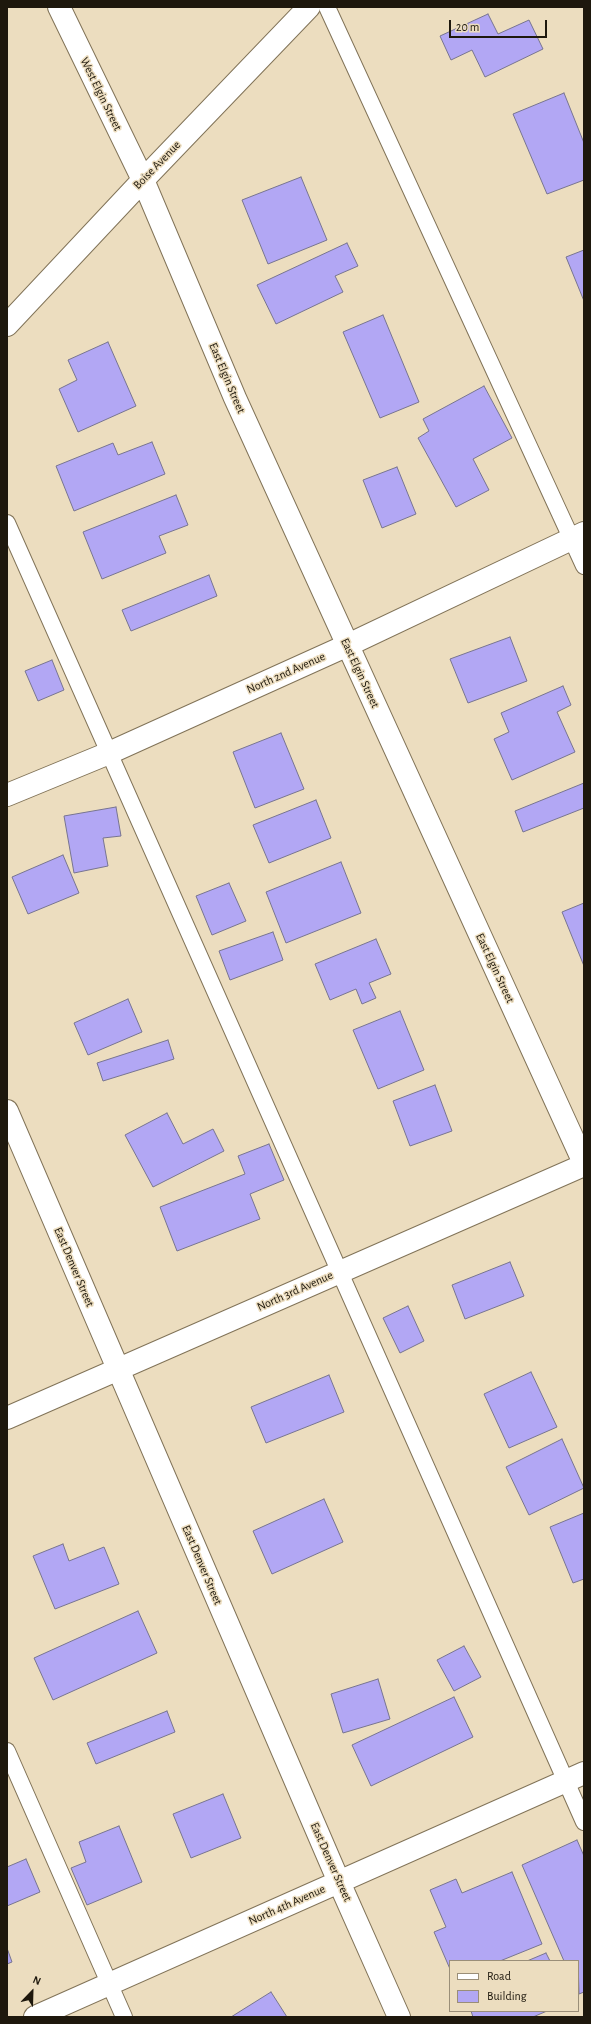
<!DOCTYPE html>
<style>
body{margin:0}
#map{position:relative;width:591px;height:2024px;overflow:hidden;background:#ecddbf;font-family:"Alegreya Sans",sans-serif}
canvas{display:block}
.frame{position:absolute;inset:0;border:8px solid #1e180d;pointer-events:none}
.legend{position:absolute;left:449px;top:1960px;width:130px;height:52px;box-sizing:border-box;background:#ecddbf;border:1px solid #9a8e78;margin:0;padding:5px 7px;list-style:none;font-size:12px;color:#1e180d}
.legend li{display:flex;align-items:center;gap:8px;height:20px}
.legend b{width:20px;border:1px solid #9a8e78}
.north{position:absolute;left:12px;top:1972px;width:40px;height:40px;-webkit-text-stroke:3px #ecddbf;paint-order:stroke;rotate:23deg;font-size:11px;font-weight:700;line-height:16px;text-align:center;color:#1e180d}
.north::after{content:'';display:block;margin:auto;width:14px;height:18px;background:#1e180d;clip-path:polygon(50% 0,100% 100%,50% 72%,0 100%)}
.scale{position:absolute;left:449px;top:20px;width:98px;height:18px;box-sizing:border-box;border:2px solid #1e180d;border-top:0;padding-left:5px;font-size:12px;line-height:14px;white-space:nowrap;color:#1e180d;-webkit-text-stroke:3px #ecddbf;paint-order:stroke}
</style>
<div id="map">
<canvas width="591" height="2024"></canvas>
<div class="frame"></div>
<ul class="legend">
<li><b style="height:5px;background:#fff"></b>Road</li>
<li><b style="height:11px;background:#b2a7f4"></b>Building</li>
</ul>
<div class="north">N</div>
<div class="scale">20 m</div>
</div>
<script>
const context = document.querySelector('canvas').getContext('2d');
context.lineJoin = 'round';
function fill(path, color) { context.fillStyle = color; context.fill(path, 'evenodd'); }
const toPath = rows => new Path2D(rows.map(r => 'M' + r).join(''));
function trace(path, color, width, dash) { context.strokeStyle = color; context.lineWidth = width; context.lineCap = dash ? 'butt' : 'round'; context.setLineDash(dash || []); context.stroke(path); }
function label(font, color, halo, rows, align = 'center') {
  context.font = font + ' "Alegreya Sans",sans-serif'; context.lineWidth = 3; context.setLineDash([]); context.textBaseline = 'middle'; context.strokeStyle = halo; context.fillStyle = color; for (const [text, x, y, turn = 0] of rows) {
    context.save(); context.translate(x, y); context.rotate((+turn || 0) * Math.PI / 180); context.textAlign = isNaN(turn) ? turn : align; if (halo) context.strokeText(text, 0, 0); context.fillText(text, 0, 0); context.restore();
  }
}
const building = toPath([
 [488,14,498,34,529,20,543,49,485,77,472,50,451,60,440,36,488,14],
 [564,93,584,143,584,180,547,194,513,114,564,93],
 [301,177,327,240,268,264,242,200,301,177],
 [347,243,358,266,335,276,343,292,276,324,257,285,347,243],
 [584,250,584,301,566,257,584,250],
 [383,315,419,402,380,418,343,332,383,315],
 [108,342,136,406,78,432,59,389,77,380,68,360,108,342],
 [484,386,512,438,473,459,489,490,456,507,418,438,429,431,423,419,484,386],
 [152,442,165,474,74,511,56,466,113,443,118,455,152,442],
 [397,467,416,514,382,528,363,480,397,467],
 [176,495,188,525,159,536,166,553,102,579,83,532,176,495],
 [209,575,217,596,131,631,122,610,209,575],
 [510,637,527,681,468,703,450,659,510,637],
 [52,660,64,690,38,701,25,671,52,660],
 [563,686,571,705,557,712,575,752,512,780,494,739,509,732,501,713,563,686],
 [281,733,304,789,255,808,233,752,281,733],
 [584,783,584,808,523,832,515,811,584,783],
 [316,800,331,838,269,863,253,825,316,800],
 [116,807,121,836,103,838,108,866,74,873,64,816,116,807],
 [63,855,79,893,28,914,12,877,63,855],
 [341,862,361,913,286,943,266,892,341,862],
 [229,883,246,921,212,935,196,896,229,883],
 [584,903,584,966,562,912,584,903],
 [273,932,283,960,230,980,219,951,273,932],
 [376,939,391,974,369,983,376,998,362,1004,356,989,330,1000,315,964,376,939],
 [128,999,142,1032,88,1055,74,1023,128,999],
 [400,1011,424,1070,378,1089,353,1030,400,1011],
 [168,1040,174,1059,103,1081,97,1063,168,1040],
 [435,1085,452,1131,410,1146,393,1101,435,1085],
 [167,1113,183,1144,213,1129,224,1151,153,1187,125,1135,167,1113],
 [269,1144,284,1180,250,1194,260,1219,177,1251,160,1207,245,1174,238,1156,269,1144],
 [510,1262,524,1296,465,1319,452,1285,510,1262],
 [408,1306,424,1341,400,1353,383,1318,408,1306],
 [531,1372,557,1427,509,1448,484,1394,531,1372],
 [329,1375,344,1412,266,1443,251,1407,329,1375],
 [562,1439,584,1488,529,1515,506,1467,562,1439],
 [324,1499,343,1542,272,1574,253,1531,324,1499],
 [584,1513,584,1579,573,1583,550,1527,584,1513],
 [63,1544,69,1561,104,1547,119,1584,55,1609,33,1556,63,1544],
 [138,1611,157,1653,53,1700,34,1658,138,1611],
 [464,1646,481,1677,454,1691,437,1660,464,1646],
 [378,1679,390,1719,343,1733,331,1694,378,1679],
 [454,1697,473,1737,371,1786,352,1745,454,1697],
 [167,1711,175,1732,96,1764,87,1743,167,1711],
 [223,1794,241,1838,191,1858,173,1814,223,1794],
 [119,1826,142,1882,87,1905,71,1868,86,1862,79,1842,119,1826],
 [577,1840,584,1856,584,1992,579,1994,578,1961,564,1961,522,1865,577,1840],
 [26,1859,40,1892,7,1906,7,1867,26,1859],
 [512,1872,542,1944,500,1961,450,1961,450,1969,434,1932,446,1927,430,1890,456,1879,462,1893,512,1872],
 [7,1948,12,1962,7,1964,7,1948],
 [546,1953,550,1961,527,1961,546,1953],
 [271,1992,287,2017,231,2017,271,1992],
 [471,2011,547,2011,533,2017,473,2017,471,2011]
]);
fill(building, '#b2a7f4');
trace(building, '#777490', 1);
const service = toPath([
 [327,7,584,566],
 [7,523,584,1822],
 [7,1751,124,2017]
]);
const minor = toPath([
 [59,7,143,180,235,398,584,1163],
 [7,325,143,180,309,7],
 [7,795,109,753,348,645,584,533],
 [7,1111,339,1882,399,2017],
 [7,1418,584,1165],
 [35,2017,584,1773]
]);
trace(service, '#817358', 18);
trace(minor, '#817358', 24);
trace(service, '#fff', 16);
trace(minor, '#fff', 22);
label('12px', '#1e180d', '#ecddbf', [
 ["West Elgin Street",101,94,64],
 ["Boise Avenue",157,165,-46],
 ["East Elgin Street",227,378,67],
 ["North 2nd Avenue",286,673,-24],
 ["East Elgin Street",360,673,65],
 ["East Elgin Street",495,968,65],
 ["East Denver Street",74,1267,67],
 ["North 3rd Avenue",295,1291,-24],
 ["East Denver Street",202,1565,67],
 ["East Denver Street",331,1862,66],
 ["North 4th Avenue",287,1905,-24]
]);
</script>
